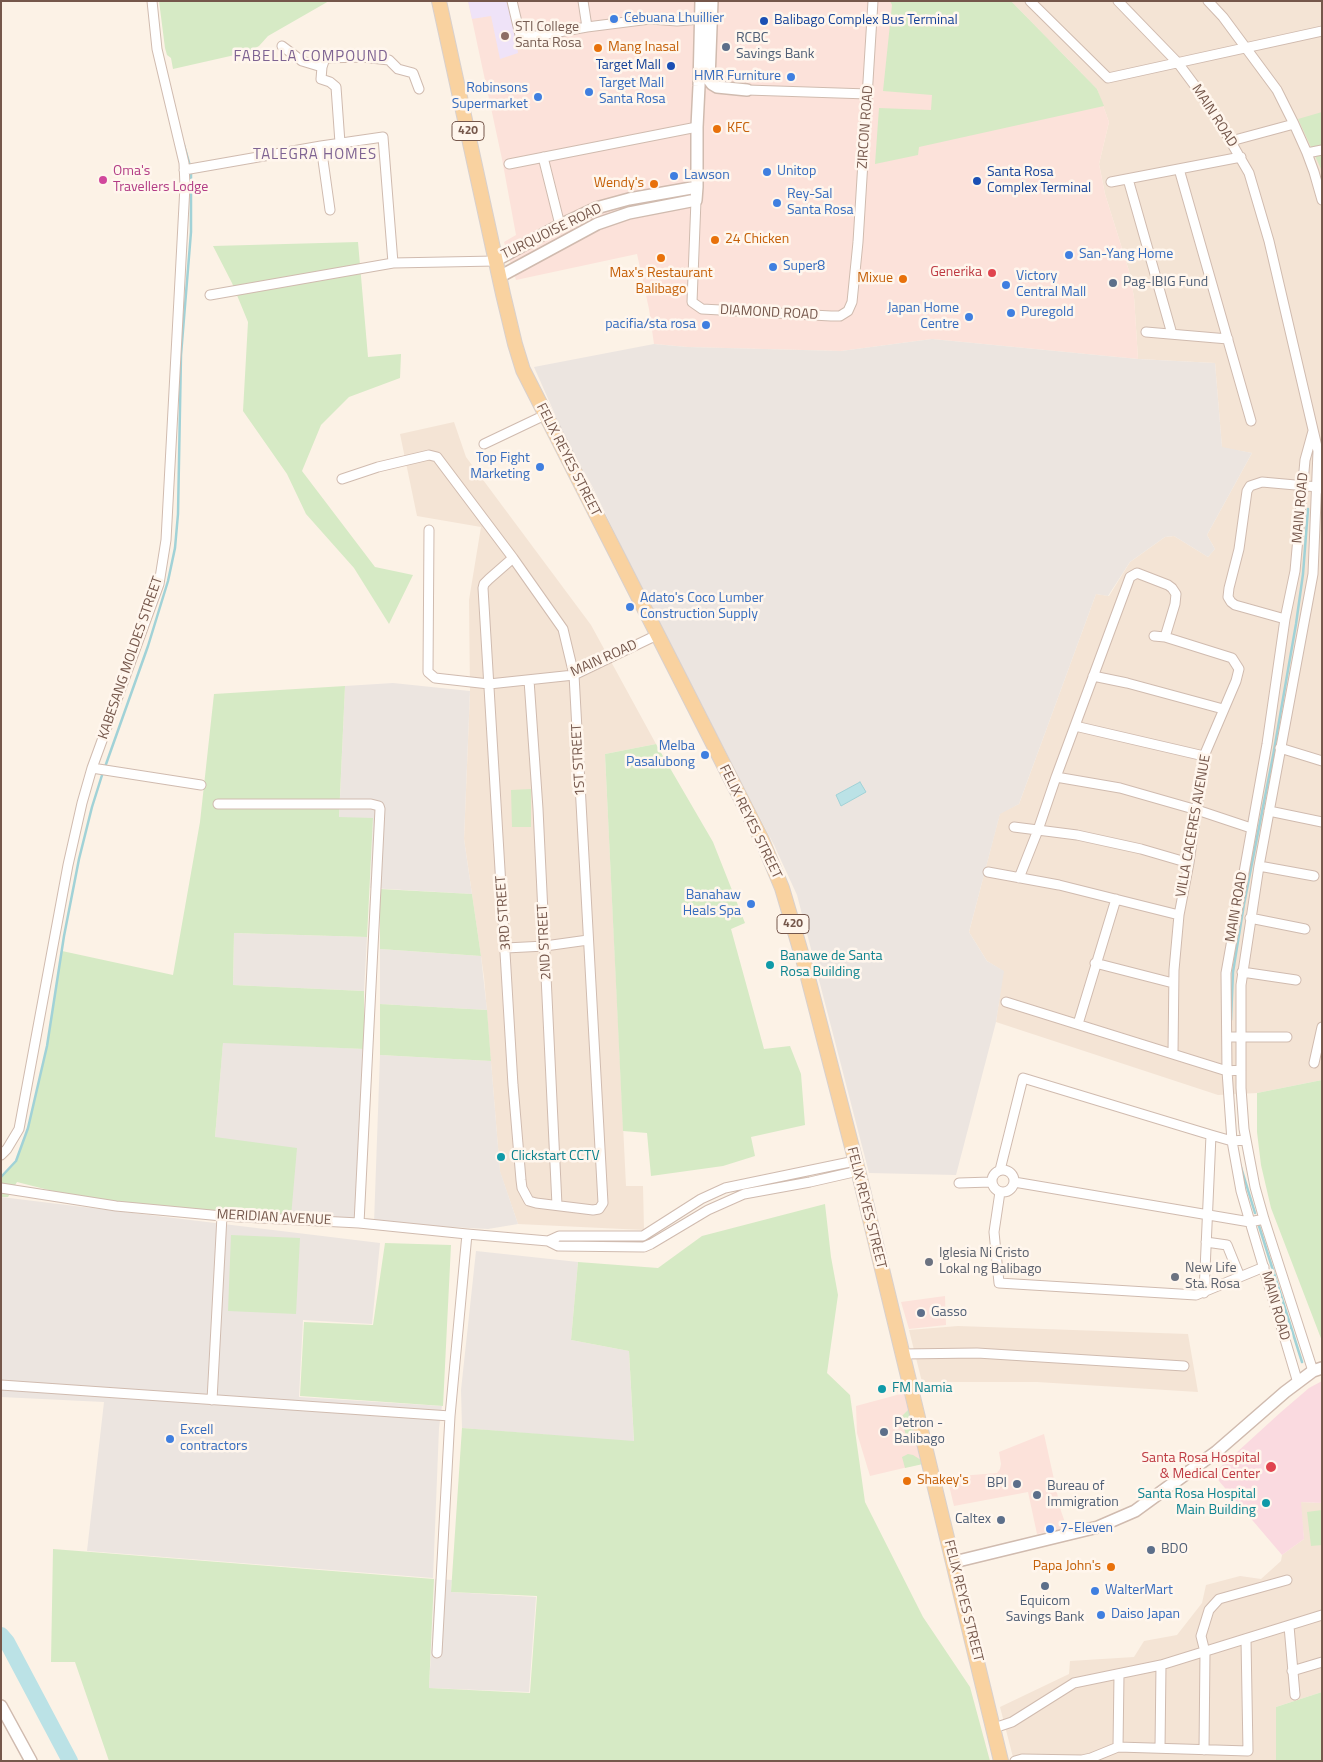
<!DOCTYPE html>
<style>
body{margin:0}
#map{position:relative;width:1323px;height:1762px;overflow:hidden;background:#fcf2e6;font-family:"Titillium Web",sans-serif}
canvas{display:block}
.frame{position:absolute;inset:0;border:2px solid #75574b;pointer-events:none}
</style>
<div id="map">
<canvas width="1323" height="1762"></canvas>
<div class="frame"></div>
</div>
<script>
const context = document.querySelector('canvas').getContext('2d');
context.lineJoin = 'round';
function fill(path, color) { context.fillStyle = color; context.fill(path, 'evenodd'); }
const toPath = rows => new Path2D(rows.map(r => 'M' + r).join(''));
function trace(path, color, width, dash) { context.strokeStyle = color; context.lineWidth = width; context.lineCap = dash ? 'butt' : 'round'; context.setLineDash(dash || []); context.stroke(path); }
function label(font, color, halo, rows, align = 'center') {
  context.font = font + ' "Titillium Web",sans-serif'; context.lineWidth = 5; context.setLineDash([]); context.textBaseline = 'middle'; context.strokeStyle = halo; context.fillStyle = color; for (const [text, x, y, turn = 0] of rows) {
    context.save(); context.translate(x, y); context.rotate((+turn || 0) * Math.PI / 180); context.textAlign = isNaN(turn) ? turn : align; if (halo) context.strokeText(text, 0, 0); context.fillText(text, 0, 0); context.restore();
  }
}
fill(toPath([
 [1011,1,1322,1,1322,1080,1257,1093,1218,1095,996,1022,1003,971,987,961,969,932,1000,813,1019,804,1096,594,1109,596,1130,562,1165,537,1174,536,1208,557,1215,549,1207,535,1252,453,1222,448,1215,363,1138,359,1134,297,1129,271,1105,194,1099,164,1109,122,1097,89],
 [454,422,466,457,591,625,656,744,605,754,626,1186,643,1186,644,1230,518,1224,500,1172,484,977,464,839,470,691,469,600,481,527,417,516,400,434],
 [958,1326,1188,1334,1198,1392,1037,1382,922,1382,909,1330],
 [1300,1502,1322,1503,1322,1692,1276,1707,1276,1761,1014,1761,1000,1707,1069,1674,1070,1661,1134,1657,1144,1641,1177,1635,1202,1603,1206,1585,1240,1576,1261,1579,1281,1561,1282,1555,1304,1539]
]), '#f4e4d5');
fill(toPath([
 [468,1,1011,1,1097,89,1109,122,1099,164,1105,194,1129,271,1134,297,1138,359,932,339,841,351,687,347,654,344,649,309,637,254,516,280,504,242,516,235,502,159],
 [945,1296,946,1325,909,1329,901,1302],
 [908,1392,925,1463,870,1476,857,1433,856,1406],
 [1044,1434,1061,1511,1067,1528,1037,1534,1028,1492,954,1506,947,1477,997,1473,1000,1469,1001,1464,999,1452]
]), '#fce2da');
fill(toPath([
 [932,339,1138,359,1215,363,1222,447,1252,453,1207,535,1215,549,1208,557,1174,536,1165,537,1130,562,1108,596,1096,594,1019,804,1000,814,969,932,987,961,1004,971,996,1022,956,1175,869,1173,797,895,774,845,643,591,592,486,565,437,534,367,654,344,687,347,841,351],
 [393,683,470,691,464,839,472,894,370,888,373,818,339,818,345,686],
 [234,933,367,937,364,991,233,985],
 [380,949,481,956,487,1010,380,1004],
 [223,1042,364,1049,357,1222,291,1217,215,1137],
 [380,1055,491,1061,500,1171,518,1224,488,1229,374,1223],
 [1,1197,380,1243,372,1324,303,1320,299,1397,442,1406,439,1428,433,1578,87,1551,104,1402,1,1397],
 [476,1251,578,1262,571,1340,629,1351,634,1442,462,1428,461,1390],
 [435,1579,452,1580,451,1592,536,1597,529,1692,429,1688]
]), '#ece5e0');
fill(toPath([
 [468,1,511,1,518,53,500,59,491,16,472,19]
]), '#efe3f8');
fill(toPath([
 [1322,1381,1322,1503,1301,1502,1304,1539,1282,1555,1213,1474,1281,1412,1309,1388]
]), '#fadae0');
fill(toPath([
 [159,1,329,1,268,36,259,46,248,52,173,69,171,58,167,55,165,48],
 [890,1,1011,1,1097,89,1104,106,919,147,918,155,875,164,879,108,931,110,932,95,883,91,892,5],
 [1322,112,1322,171,1298,119],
 [358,242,368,357,401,354,400,378,349,397,321,425,302,471,375,567,413,575,389,624,354,568,306,514,287,474,243,411,248,322,232,283,213,246],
 [345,686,339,817,373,818,367,937,234,933,233,985,364,991,364,1049,223,1043,215,1137,297,1148,291,1217,116,1207,17,1182,8,1197,1,1197,1,1177,16,1161,28,1128,47,1047,62,951,173,975,200,822,214,694],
 [656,744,713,842,745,923,731,929,764,1049,790,1046,801,1074,805,1125,751,1137,755,1156,723,1166,651,1176,647,1133,623,1131,605,754],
 [531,789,531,827,512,827,511,790],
 [380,889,472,894,481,956,380,949],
 [380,1004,487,1010,491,1061,380,1055],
 [1322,1080,1322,1341,1271,1208,1261,1165,1257,1132,1257,1093],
 [825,1204,831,1257,838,1295,827,1373,850,1395,865,1502,923,1617,970,1687,990,1761,109,1761,75,1662,51,1662,53,1549,434,1579,429,1688,530,1693,537,1596,451,1592,462,1428,634,1441,629,1351,571,1340,578,1262,658,1268,702,1236],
 [231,1235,300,1238,296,1314,228,1311],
 [385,1243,451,1245,443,1406,300,1396,304,1322,373,1325],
 [910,1408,918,1441,906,1436,902,1420,902,1416],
 [908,1454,913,1455,921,1460,923,1464,905,1468,902,1457],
 [1322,1510,1322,1545,1311,1546,1307,1512],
 [1322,1692,1322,1761,1276,1761,1276,1707]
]), '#d6eac5');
const water = toPath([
 [860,782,866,792,841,806,836,795,860,782]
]);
fill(water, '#bbe2e6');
trace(water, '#a1d2d7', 1);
trace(toPath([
 [184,145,190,166],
 [105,767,148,646,168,581,175,548,178,514,181,355,191,232,191,172],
 [1231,1020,1233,972,1244,904,1273,756,1296,624,1303,574,1308,509],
 [1240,1164,1255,1213],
 [1,1177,16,1161,28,1128,47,1046,64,936,79,859,92,807,103,772],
 [1259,1226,1302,1362]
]), '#a1d2d7', 2.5);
trace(toPath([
 [1,1635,7,1642,70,1761]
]), '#bbe2e6', 16);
const minor = toPath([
 [512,1,520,35,536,36,587,27,650,19,677,21,701,19],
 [583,1,587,27],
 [1030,1,1108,78,1322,31],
 [1118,1,1178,63,1210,106,1249,173,1269,241,1318,451,1313,574,1259,866,1241,985,1241,1088,1244,1129,1255,1187,1264,1219,1313,1371],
 [1208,1,1223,17,1277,90,1294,124,1307,153,1314,172,1322,200],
 [282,46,302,61,322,67,321,79,330,82,336,87,340,143],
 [322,67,325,58,362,57,389,60,398,69,413,73,419,89],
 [747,90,868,94],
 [1231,141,1294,124],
 [321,146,330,210],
 [1307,153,1322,150],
 [543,157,560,225],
 [509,164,697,127],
 [1179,169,1251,421],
 [184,170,321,146,383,137,393,263,495,261],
 [1128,179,1172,334],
 [1111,182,1241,157],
 [696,200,692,302,702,309,831,316,840,316,848,311,852,302,858,242,873,1],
 [210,295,393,263],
 [1146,332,1228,339],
 [484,444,545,415],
 [342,479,378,467,429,455,437,457,513,558,563,629,574,675,603,1203,599,1209,593,1210,536,1203,529,1201,522,1188,521,1180,513,1085,483,588,484,584,489,579,513,558],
 [429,530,428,672,435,678,489,684,574,675,657,635],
 [1285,619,1235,605,1231,602,1228,597,1229,588,1239,549,1247,491,1250,486,1262,482,1318,487,1322,489],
 [1154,636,1165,637,1232,658,1239,669,1236,681,1204,756,1189,863,1179,915,1174,970,1173,1053],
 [1093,676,1127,683,1223,709],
 [529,680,538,809,557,1205],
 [1075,726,1204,756],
 [1280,748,1322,761],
 [92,768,201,785],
 [1056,777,1120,788,1197,810,1251,828],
 [218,804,371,804,379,806,380,809,359,1223],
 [1269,811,1322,822],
 [1014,827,1077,835,1141,849,1189,863],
 [1259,866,1314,876],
 [988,872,1059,885,1179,915],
 [1019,878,1038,830,1056,777,1130,577,1137,573,1168,585,1172,588,1176,594,1175,604,1165,637],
 [1250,918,1305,929],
 [506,948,545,946,588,940],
 [1095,963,1173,983],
 [1242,972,1296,980],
 [1006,1002,1227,1071,1241,1070],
 [1078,1024,1116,899],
 [1227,1037,1287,1037],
 [1314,1063,1322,1027],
 [1,1155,7,1149,19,1129,68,865,82,803,92,768,159,584,166,540,185,186,184,163,157,49,152,1],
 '992 1181a11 11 0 1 1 22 0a11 11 0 1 1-22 0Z',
 [1000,1170,1023,1078,1211,1135,1232,1141,1246,1140],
 [1014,1182,1250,1222,1264,1219],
 [959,1183,991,1182],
 [1,1188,116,1206,222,1216,359,1223,467,1234,548,1241,558,1246,644,1247,651,1244,708,1210,744,1194,810,1182,858,1171],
 [1000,1192,994,1232,999,1283,1196,1295,1264,1267],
 [548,1241,559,1236,643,1236,701,1199,725,1188,855,1161],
 [1206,1242,1227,1245,1240,1277],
 [1204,1293,1211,1135],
 [903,1354,977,1353,1184,1366],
 [1298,1383,1250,1222,1241,1191,1232,1141,1227,1071,1226,973,1267,744,1285,619,1295,571,1305,460,1313,431],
 [1,1385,450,1416],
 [212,1400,222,1216],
 [1289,1626,1295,1695],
 [437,1653,450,1416,467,1234],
 [1292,1671,1322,1662],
 [994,1728,1012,1722,1074,1683,1161,1665,1322,1615],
 [1118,1747,1119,1675],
 [1160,1748,1161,1665],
 [1204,1750,1205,1652,1201,1636,1209,1610,1219,1599,1287,1580],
 [1015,1761,1022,1759,1082,1760,1091,1758,1118,1747,1248,1751,1246,1640]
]);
const tertiary = toPath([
 [712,1,709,80,712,84,717,87,747,90],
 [495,261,560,225,596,208,629,199,697,187,697,127,699,86,701,1],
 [499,277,597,224,629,213,696,200,697,187],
 [954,1562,1098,1527,1135,1511,1216,1452,1285,1392,1313,1371,1322,1368],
 [1,1706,31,1761]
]);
const primary = toPath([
 [439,1,503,294,515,344,523,370,762,840,782,888,805,966,861,1182,1001,1761]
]);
trace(minor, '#d0bbaf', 11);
trace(tertiary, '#d0bbaf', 14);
trace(primary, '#d8d0cd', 16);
trace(minor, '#fff', 9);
trace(tertiary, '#fff', 11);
trace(primary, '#f9d2a0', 14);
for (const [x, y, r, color] of [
 [614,19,5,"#3f7fe0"],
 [764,21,5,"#1a4fb4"],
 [505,36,5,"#8d6e63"],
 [726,47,5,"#5c6f8a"],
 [598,48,5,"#e8710a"],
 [671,66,5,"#1a4fb4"],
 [791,77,5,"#3f7fe0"],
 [589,92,5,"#3f7fe0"],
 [538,97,5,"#3f7fe0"],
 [717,129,5,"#e8710a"],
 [767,172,5,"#3f7fe0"],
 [674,176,5,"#3f7fe0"],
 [103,180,5,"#d1479c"],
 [977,181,5,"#1a4fb4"],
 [654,184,5,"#e8710a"],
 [777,203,5,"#3f7fe0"],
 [715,240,5,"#e8710a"],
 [1069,255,5,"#3f7fe0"],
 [661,258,5,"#e8710a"],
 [773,267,5,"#3f7fe0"],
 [992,273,5,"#e0444e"],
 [903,279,5,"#e8710a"],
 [1113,283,5,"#5c6f8a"],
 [1006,285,5,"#3f7fe0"],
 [1011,313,5,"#3f7fe0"],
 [969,317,5,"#3f7fe0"],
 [706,325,5,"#3f7fe0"],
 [540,467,5,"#3f7fe0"],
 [630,607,5,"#3f7fe0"],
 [705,755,5,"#3f7fe0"],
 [751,904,5,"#3f7fe0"],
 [770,965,5,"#0f9aa8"],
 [501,1157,5,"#0f9aa8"],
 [929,1262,5,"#6b7280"],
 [1175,1277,5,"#6b7280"],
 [921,1313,5,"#5c6f8a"],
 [882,1389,5,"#0f9aa8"],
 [884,1432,5,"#5c6f8a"],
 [170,1439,5,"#3f7fe0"],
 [1271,1467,6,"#e0444e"],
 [907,1481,5,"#e8710a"],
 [1017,1484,5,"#5c6f8a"],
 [1037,1495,5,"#5c6f8a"],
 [1266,1503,5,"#0f9aa8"],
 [1001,1520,5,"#5c6f8a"],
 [1050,1529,5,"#3f7fe0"],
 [1151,1550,5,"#5c6f8a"],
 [1111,1567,5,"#e8710a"],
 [1045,1586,5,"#5c6f8a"],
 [1095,1591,5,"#3f7fe0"],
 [1101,1615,5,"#3f7fe0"]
]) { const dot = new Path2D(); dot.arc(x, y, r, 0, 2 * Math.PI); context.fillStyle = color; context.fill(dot); trace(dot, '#fff6ed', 2); }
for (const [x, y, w] of [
 [468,131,32],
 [793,924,32]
]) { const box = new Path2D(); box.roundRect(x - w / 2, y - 9.5, w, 19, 4); context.fillStyle = '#fff6ed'; context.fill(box); trace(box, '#75574b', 1); }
label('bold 12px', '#75574b', null, [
 ["420",468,131],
 ["420",793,924]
]);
label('14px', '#366cbe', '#fff6ed', [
 ["Cebuana Lhuillier",624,19],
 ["HMR Furniture",781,77,"right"],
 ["Target Mall",599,84],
 ["Santa Rosa",599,100],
 ["Robinsons",528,89,"right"],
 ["Supermarket",528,105,"right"],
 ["Unitop",777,172],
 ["Lawson",684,176],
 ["Rey-Sal",787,195],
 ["Santa Rosa",787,211],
 ["San-Yang Home",1079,255],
 ["Super8",783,267],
 ["Victory",1016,277],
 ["Central Mall",1016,293],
 ["Japan Home",959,309,"right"],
 ["Centre",959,325,"right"],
 ["Puregold",1021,313],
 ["pacifia/sta rosa",696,325,"right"],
 ["Top Fight",530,459,"right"],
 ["Marketing",530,475,"right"],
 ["Adato's Coco Lumber",640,599],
 ["Construction Supply",640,615],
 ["Melba",695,747,"right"],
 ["Pasalubong",695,763,"right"],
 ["Banahaw",741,896,"right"],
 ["Heals Spa",741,912,"right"],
 ["Excell",180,1431],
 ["contractors",180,1447],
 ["7-Eleven",1060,1529],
 ["WalterMart",1105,1591],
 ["Daiso Japan",1111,1615]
], 'left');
label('14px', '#164399', '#fff6ed', [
 ["Balibago Complex Bus Terminal",774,21],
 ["Target Mall",661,66,"right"],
 ["Santa Rosa",987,173],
 ["Complex Terminal",987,189]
], 'left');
label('14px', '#785e54', '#fff6ed', [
 ["STI College",515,28],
 ["Santa Rosa",515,44]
], 'left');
label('14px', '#4e5e75', '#fff6ed', [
 ["RCBC",736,39],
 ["Savings Bank",736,55],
 ["Pag-IBIG Fund",1123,283],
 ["Gasso",931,1313],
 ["Petron -",894,1424],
 ["Balibago",894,1440],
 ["BPI",1007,1484,"right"],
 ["Bureau of",1047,1487],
 ["Immigration",1047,1503],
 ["Caltex",991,1520,"right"],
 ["BDO",1161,1550],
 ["Equicom",1045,1602,"center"],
 ["Savings Bank",1045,1618,"center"]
], 'left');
label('14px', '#c56008', '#fff6ed', [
 ["Mang Inasal",608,48],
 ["KFC",727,129],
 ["Wendy's",644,184,"right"],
 ["24 Chicken",725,240],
 ["Max's Restaurant",661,274,"center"],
 ["Balibago",661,290,"center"],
 ["Mixue",893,279,"right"],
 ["Shakey's",917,1481],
 ["Papa John's",1101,1567,"right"]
], 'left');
label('14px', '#75574b', '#fff6ed', [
 ["MAIN ROAD",1214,116,57],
 ["ZIRCON ROAD",866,127,-86],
 ["TURQUOISE ROAD",552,232,-26],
 ["DIAMOND ROAD",769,313,3],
 ["FELIX REYES STREET",568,460,63],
 ["MAIN ROAD",1301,508,-85],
 ["KABESANG MOLDES STREET",131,658,-71],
 ["MAIN ROAD",604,659,-24],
 ["1ST STREET",579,760,-93],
 ["FELIX REYES STREET",750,822,64],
 ["VILLA CACERES AVENUE",1194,826,-80],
 ["MAIN ROAD",1237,907,-80],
 ["3RD STREET",504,913,-94],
 ["2ND STREET",545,942,-93],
 ["FELIX REYES STREET",866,1208,76],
 ["MERIDIAN AVENUE",274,1218,3],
 ["MAIN ROAD",1275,1306,74],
 ["FELIX REYES STREET",963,1601,76]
]);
label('14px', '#b23c85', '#fff6ed', [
 ["Oma's",113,172],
 ["Travellers Lodge",113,188]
], 'left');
label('14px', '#be3a42', '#fff6ed', [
 ["Generika",982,273],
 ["Santa Rosa Hospital",1260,1459],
 ["& Medical Center",1260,1475]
], 'right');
label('14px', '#0d838f', '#fff6ed', [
 ["Banawe de Santa",780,957],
 ["Rosa Building",780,973],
 ["Clickstart CCTV",511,1157],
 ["FM Namia",892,1389],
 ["Santa Rosa Hospital",1256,1495,"right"],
 ["Main Building",1256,1511,"right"]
], 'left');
label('14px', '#5b616d', '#fff6ed', [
 ["Iglesia Ni Cristo",939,1254],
 ["Lokal ng Balibago",939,1270],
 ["New Life",1185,1269],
 ["Sta. Rosa",1185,1285]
], 'left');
context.letterSpacing = '1px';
label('15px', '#7e6392', '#fff6ed', [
 ["FABELLA COMPOUND",311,57],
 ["TALEGRA HOMES",315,155]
]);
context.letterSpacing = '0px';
</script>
